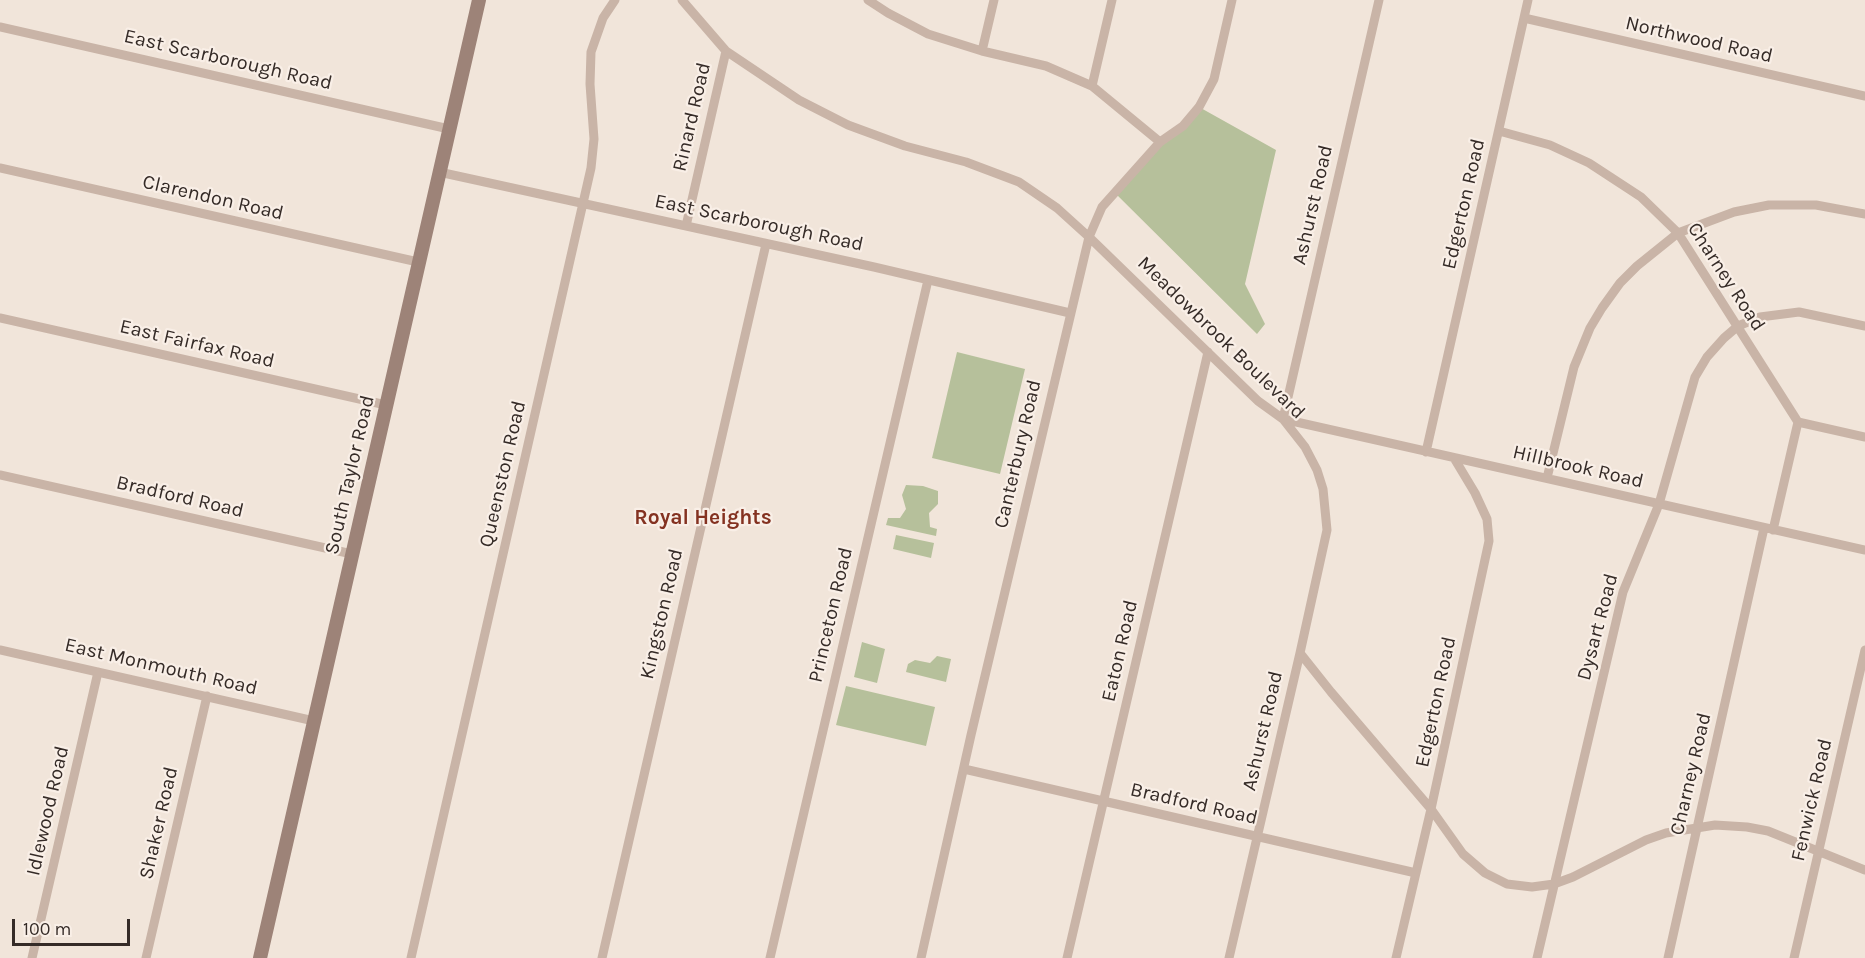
<!DOCTYPE html>
<style>
body{margin:0}
#map{position:relative;width:1865px;height:958px;overflow:hidden;background:#f1e5da;font-family:Karla,sans-serif}
canvas{display:block}
.scale{position:absolute;left:12px;top:919px;width:118px;height:27px;box-sizing:border-box;border:3px solid #352b27;border-top:0;padding-left:8px;font-size:18px;line-height:21px;white-space:nowrap;color:#352b27;-webkit-text-stroke:4px #f9efe7;paint-order:stroke}
</style>
<div id="map">
<canvas width="1865" height="958"></canvas>
<div class="scale">100 m</div>
</div>
<script>
const context = document.querySelector('canvas').getContext('2d');
context.lineJoin = 'round';
function fill(path, color) { context.fillStyle = color; context.fill(path, 'evenodd'); }
const toPath = rows => new Path2D(rows.map(r => 'M' + r).join(''));
function trace(path, color, width, dash) { context.strokeStyle = color; context.lineWidth = width; context.lineCap = dash ? 'butt' : 'round'; context.setLineDash(dash || []); context.stroke(path); }
function label(font, color, halo, rows, align = 'center') {
  context.font = font + ' Karla,sans-serif'; context.lineWidth = 4.5; context.setLineDash([]); context.textBaseline = 'middle'; context.strokeStyle = halo; context.fillStyle = color; for (const [text, x, y, turn = 0] of rows) {
    context.save(); context.translate(x, y); context.rotate((+turn || 0) * Math.PI / 180); context.textAlign = isNaN(turn) ? turn : align; if (halo) context.strokeText(text, 0, 0); context.fillText(text, 0, 0); context.restore();
  }
}
fill(toPath([
 [1199,107,1276,150,1245,284,1265,324,1257,334,1115,193],
 [957,352,1025,369,1000,474,932,458],
 [906,485,923,486,938,491,938,504,929,513,930,527,937,529,936,536,886,525,888,518,900,518,906,509,902,495],
 [896,535,934,543,931,558,893,549],
 [862,642,885,649,877,683,854,677],
 [937,656,951,659,946,682,906,672,908,664,915,660,930,663],
 [846,686,935,707,926,746,836,725]
]), '#b6c09b');
trace(toPath([
 [682,0,726,51,799,100,848,125,905,146,966,162,1019,182,1057,208,1089,237,1258,401,1283,419,1305,447,1317,470,1323,489,1327,530,1300,653,1229,958],
 [868,0,888,13,928,34,982,51,1046,66,1092,86,1160,142],
 [1524,18,1865,96],
 [0,27,449,129],
 [982,51,994,0],
 [1092,86,1112,0],
 [1499,131,1550,145,1589,163,1641,197,1678,233,1798,422,1773,530],
 [0,168,418,262],
 [439,172,874,267,1070,313],
 [686,226,726,51],
 [0,318,386,405],
 [1283,419,1865,550],
 [1283,419,1379,0],
 [1798,422,1865,437],
 [1426,452,1528,0],
 [0,475,352,554],
 [1547,478,1574,367,1590,328,1602,308,1620,283,1637,266,1678,233,1734,212,1769,205,1816,205,1865,214],
 [0,650,314,721],
 [1300,653,1331,692,1431,809,1463,854,1485,873,1507,884,1532,887,1554,884,1573,877,1646,840,1666,833,1715,825,1747,827,1768,831,1865,870],
 [964,769,1416,873],
 [32,958,98,672],
 [146,958,207,696],
 [411,958,591,168,594,139,590,84,591,52,603,18,615,0],
 [602,958,766,244],
 [770,958,928,280],
 [921,958,971,735,1089,237,1102,207,1160,142,1183,126,1199,107,1214,79,1232,0],
 [1067,958,1208,352],
 [1396,958,1431,809,1489,541,1487,519,1475,493,1454,458],
 [1537,958,1623,592,1659,504,1695,377,1707,357,1724,338,1738,326,1760,317,1799,312,1865,326],
 [1668,958,1764,528],
 [1794,958,1865,650]
]), '#c9b4a7', 9);
trace(toPath([
 [260,958,479,0]
]), '#9d8378', 14);
label('20px', '#352b27', '#f9efe7', [
 ["Northwood Road",1699,40,13],
 ["East Scarborough Road",228,60,13],
 ["Rinard Road",692,117,-77],
 ["Clarendon Road",213,198,13],
 ["Edgerton Road",1464,204,-77],
 ["Ashurst Road",1313,205,-77],
 ["East Scarborough Road",759,223,12],
 ["Charney Road",1726,277,57],
 ["Meadowbrook Boulevard",1221,338,44],
 ["East Fairfax Road",197,344,13],
 ["Canterbury Road",1018,454,-77],
 ["Hillbrook Road",1578,467,13],
 ["Queenston Road",503,474,-77],
 ["South Taylor Road",350,475,-77],
 ["Bradford Road",180,497,13],
 ["Kingston Road",662,614,-77],
 ["Princeton Road",831,615,-77],
 ["Dysart Road",1598,627,-75],
 ["Eaton Road",1120,651,-77],
 ["East Monmouth Road",161,667,13],
 ["Edgerton Road",1436,702,-78],
 ["Ashurst Road",1263,731,-77],
 ["Charney Road",1691,774,-77],
 ["Fenwick Road",1812,800,-77],
 ["Bradford Road",1194,804,13],
 ["Idlewood Road",48,811,-77],
 ["Shaker Road",159,823,-77]
]);
label('bold 21px', '#843221', '#f9efe7', [
 ["Royal Heights",703,518]
]);
</script>
